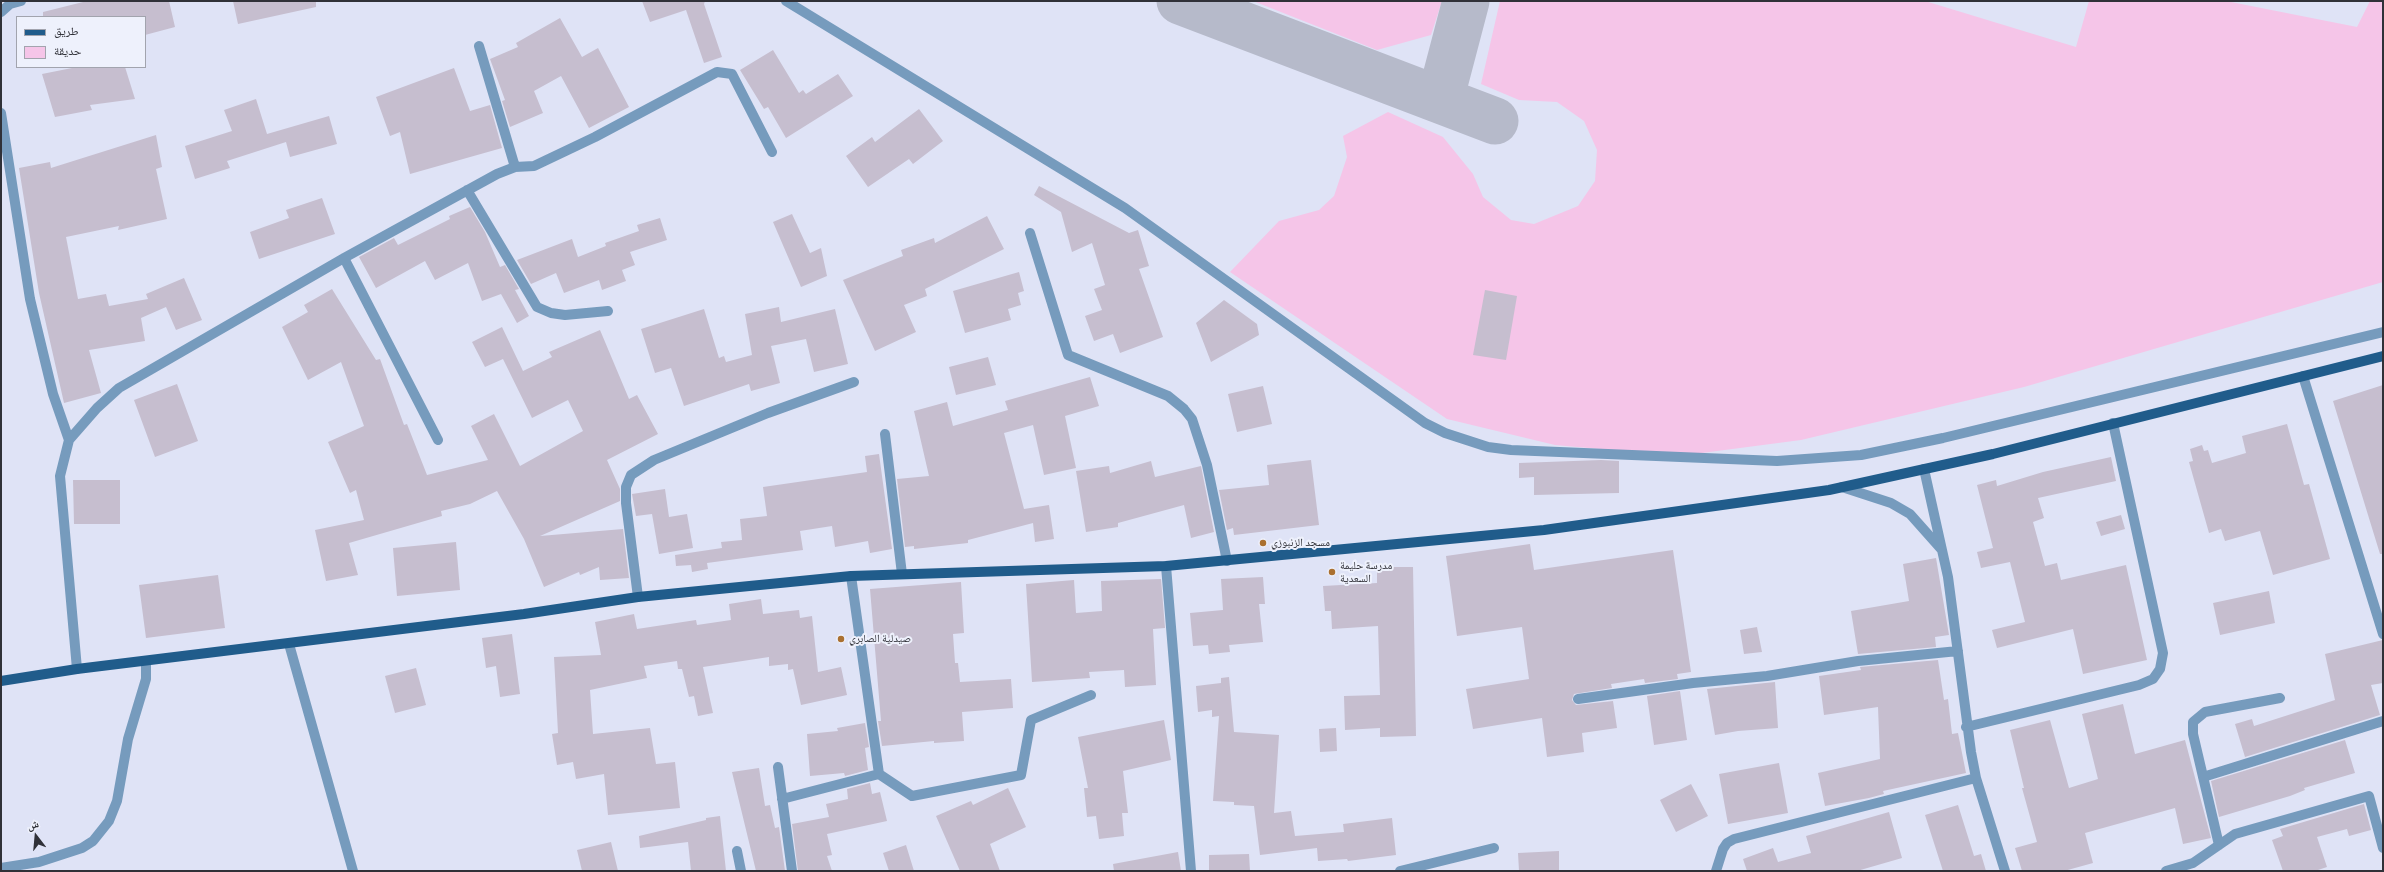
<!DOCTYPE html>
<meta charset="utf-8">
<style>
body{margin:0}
#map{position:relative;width:2384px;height:872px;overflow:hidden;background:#dfe3f6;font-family:"Titillium Web","Noto Naskh Arabic",sans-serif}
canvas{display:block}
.frame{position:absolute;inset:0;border:2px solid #303138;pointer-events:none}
.legend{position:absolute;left:16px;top:16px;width:130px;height:52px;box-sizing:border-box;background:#eef1fc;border:1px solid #a2a4ae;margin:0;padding:5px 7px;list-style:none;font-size:12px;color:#303138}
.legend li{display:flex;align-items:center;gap:8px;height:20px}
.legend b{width:20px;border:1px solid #a2a4ae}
.north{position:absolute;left:16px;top:816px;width:40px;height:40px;-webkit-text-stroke:3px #eef1fc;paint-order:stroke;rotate:344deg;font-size:11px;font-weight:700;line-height:16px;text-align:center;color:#303138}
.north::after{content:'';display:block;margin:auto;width:14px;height:18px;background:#303138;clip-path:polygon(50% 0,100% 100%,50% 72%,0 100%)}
</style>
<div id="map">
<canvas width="2384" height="872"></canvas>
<div class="frame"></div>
<ul class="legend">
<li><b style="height:5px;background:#205c8b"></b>طريق</li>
<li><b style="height:11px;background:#f5c5e8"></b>حديقة</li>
</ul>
<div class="north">ش</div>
</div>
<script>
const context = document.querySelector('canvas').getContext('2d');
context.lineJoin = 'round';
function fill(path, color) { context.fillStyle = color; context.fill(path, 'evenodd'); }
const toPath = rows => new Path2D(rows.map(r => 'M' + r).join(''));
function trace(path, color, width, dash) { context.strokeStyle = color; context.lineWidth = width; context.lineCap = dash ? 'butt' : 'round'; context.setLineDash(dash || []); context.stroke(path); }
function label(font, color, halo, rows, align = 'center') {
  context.font = font + ' "Titillium Web","Noto Naskh Arabic",sans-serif'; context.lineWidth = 4; context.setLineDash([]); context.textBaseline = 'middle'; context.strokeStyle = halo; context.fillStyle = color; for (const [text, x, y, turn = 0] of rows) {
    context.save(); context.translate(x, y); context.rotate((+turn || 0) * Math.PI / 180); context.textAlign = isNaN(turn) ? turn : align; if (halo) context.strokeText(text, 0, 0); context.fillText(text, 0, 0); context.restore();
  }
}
fill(toPath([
 [1253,1,1442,1,1431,35,1377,50],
 [1500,1,1925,1,2076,47,2089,1,2226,1,2357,27,2370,1,2383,1,2383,282,2024,387,1801,440,1679,456,1555,445,1447,419,1230,272,1279,221,1319,210,1334,196,1347,157,1343,136,1388,112,1443,137,1473,174,1483,197,1511,220,1534,224,1578,206,1595,181,1597,150,1584,121,1557,102,1519,100,1481,84]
]), '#f5c5e8');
trace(toPath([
 [1180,1,1495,121],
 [1440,100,1466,1]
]), '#b6baca', 47);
fill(toPath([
 [87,1,169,1,175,27,145,35,145,17,43,17,43,12],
 [233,1,316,1,316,7,238,24],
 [642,1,705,1,704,4,722,57,704,63,686,10,650,22],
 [560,18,582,57,598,48,629,107,589,128,561,76,534,91,543,113,510,127,502,101,505,100,490,59,518,47,516,43],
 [773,50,799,93,803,90,806,94,838,74,853,96,786,138,768,107,764,109,740,70],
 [77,67,125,67,135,99,90,105,92,110,55,117,42,74],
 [454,68,470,111,490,105,502,148,410,174,400,132,390,136,376,97],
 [256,99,267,134,329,116,337,144,290,157,286,142,227,161,230,168,195,179,185,146,232,131,224,110],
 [919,109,943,141,913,164,909,159,868,187,846,156,872,137,875,142],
 [156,135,162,167,156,169,167,219,118,230,119,226,66,237,78,299,106,294,109,306,148,299,146,294,184,278,202,320,176,330,166,307,141,318,145,341,89,350,101,393,64,403,39,293,19,168,50,162,51,168],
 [1039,186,1129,233,1138,230,1149,266,1139,269,1163,337,1120,353,1113,334,1094,341,1085,316,1102,310,1094,289,1105,285,1092,243,1072,252,1061,212,1034,195],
 [322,198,335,234,259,259,250,232,289,218,286,210],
 [470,207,485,232,500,267,505,265,519,289,515,290,529,316,517,323,501,294,482,301,468,263,435,280,425,261,376,288,359,257,394,238,398,245,450,219,449,216],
 [792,214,810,253,821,248,827,276,801,287,773,222],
 [987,216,1004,249,925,289,927,296,904,305,916,332,875,351,843,280,903,256,901,250,934,238,935,243],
 [660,218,667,240,630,252,635,265,622,270,626,281,602,290,599,280,564,293,556,273,531,284,517,260,572,239,578,257,606,246,605,243,639,231,637,225],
 [1019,272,1024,291,1018,293,1021,305,1008,309,1011,320,965,333,953,291],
 [332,289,376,360,380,359,404,425,407,424,427,475,488,460,471,426,494,414,520,466,583,431,568,400,532,418,503,359,485,367,472,342,502,327,523,371,552,357,549,352,600,330,629,399,637,395,658,434,607,460,620,489,620,501,540,536,623,529,629,578,600,580,599,567,580,575,579,572,544,587,524,539,497,491,470,504,441,511,442,516,349,543,358,575,326,581,315,530,364,520,356,490,350,493,328,442,364,426,341,362,308,380,282,327,308,312,304,305],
 [1485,290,1517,296,1506,360,1473,355],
 [1224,300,1257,324,1259,335,1211,362,1196,323],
 [779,307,781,322,835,309,848,364,814,372,806,339,771,346,780,383,751,391,749,384,684,406,671,368,655,373,641,329,704,309,719,358,724,356,726,362,752,355,745,314],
 [988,357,996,385,956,395,949,367],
 [1090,377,1099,406,1065,416,1076,468,1044,475,1033,425,1004,433,1024,509,1049,505,1054,539,1035,542,1033,523,968,540,968,543,914,549,914,546,905,547,897,479,929,476,914,411,947,402,953,426,1008,410,1005,401],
 [177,384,198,441,155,457,134,400],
 [2383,385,2383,554,2380,554,2333,401],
 [1263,386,1272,424,1237,432,1228,394],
 [2287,424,2304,485,2309,484,2330,559,2273,575,2260,531,2225,541,2221,529,2209,533,2189,462,2193,461,2190,449,2202,445,2204,451,2208,450,2212,463,2246,453,2242,436],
 [879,454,892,549,870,553,868,541,835,547,832,526,800,531,803,550,707,563,708,569,692,572,691,565,676,566,675,555,722,548,721,542,742,540,740,519,767,516,763,487,867,472,865,456],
 [2111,457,2116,481,2038,498,2044,518,2033,522,2045,566,2057,563,2061,580,2126,565,2147,660,2083,674,2073,629,1997,648,1992,630,2025,622,2010,562,1981,568,1977,552,1993,548,1977,485,1996,480,1997,486,2043,472],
 [1311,460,1319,525,1234,535,1233,528,1227,530,1219,490,1269,485,1267,465],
 [1601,460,1619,461,1619,493,1534,495,1534,477,1519,478,1519,463],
 [1151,461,1155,477,1201,466,1214,532,1191,538,1184,505,1118,523,1118,527,1086,532,1076,471,1109,466,1110,473],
 [73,480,120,480,120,524,74,524],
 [665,489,669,517,687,514,693,548,659,554,652,514,636,516,632,494],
 [2121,515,2125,529,2101,536,2096,522],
 [456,542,460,590,397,596,393,548],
 [1530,544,1534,570,1673,550,1691,672,1677,674,1678,679,1645,683,1644,679,1611,684,1612,688,1574,694,1572,700,1576,705,1613,701,1617,728,1582,733,1584,752,1547,757,1542,718,1473,729,1466,689,1529,679,1522,627,1457,636,1446,556],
 [1936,558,1949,635,1935,637,1936,647,1858,654,1851,611,1909,601,1903,564],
 [1377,567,1413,567,1416,736,1380,737,1380,728,1345,730,1344,696,1380,695,1378,626,1332,629,1331,611,1325,611,1323,586,1377,583],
 [218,575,225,628,146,638,139,585],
 [1263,577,1265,604,1259,604,1263,642,1229,645,1230,652,1209,654,1208,645,1193,646,1190,613,1223,610,1221,579],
 [1161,579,1165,628,1153,629,1156,685,1125,687,1124,670,1089,672,1090,678,1032,682,1026,584,1074,580,1076,613,1102,611,1101,581],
 [961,582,964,633,953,634,955,663,958,663,960,682,1011,679,1013,708,962,712,964,741,934,743,934,741,882,746,878,721,881,721,870,589],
 [2269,591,2275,623,2220,635,2213,603],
 [761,599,763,614,799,610,800,618,812,616,818,672,841,667,847,695,801,705,793,669,788,670,788,664,769,666,769,657,703,667,713,713,698,716,694,696,689,697,682,669,678,669,677,661,644,666,647,678,590,690,593,734,650,728,656,764,675,762,680,808,608,815,604,774,576,779,573,762,557,765,552,734,558,733,554,657,601,655,595,622,634,614,637,629,696,620,697,625,731,620,729,604],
 [1757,627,1762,652,1744,654,1740,630],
 [512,634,520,694,500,697,496,666,486,668,482,638],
 [2383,640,2383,683,2371,685,2380,715,2245,757,2235,724,2252,719,2254,726,2335,700,2325,654],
 [1938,660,1944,700,1948,699,1952,734,1958,733,1966,773,1883,791,1884,794,1869,798,1825,806,1818,773,1880,759,1878,707,1824,715,1819,676,1861,670,1860,667],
 [416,668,426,705,395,713,385,676],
 [1229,677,1234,732,1279,735,1274,813,1291,811,1295,836,1344,832,1343,824,1392,818,1396,855,1348,861,1347,859,1318,861,1317,848,1260,855,1254,806,1234,805,1234,802,1213,801,1219,716,1212,717,1212,710,1198,712,1196,686,1221,683,1221,678],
 [1775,682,1778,728,1738,731,1715,735,1707,689],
 [1680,691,1687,740,1654,745,1647,696],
 [2123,704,2135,754,2185,740,2211,838,2183,844,2175,808,2085,833,2093,863,2064,871,2022,871,2015,848,2037,842,2022,788,2024,788,2010,730,2050,720,2069,788,2098,779,2082,714],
 [1164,720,1171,760,1123,771,1128,813,1122,813,1124,836,1099,839,1096,816,1087,817,1084,788,1088,788,1078,737],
 [865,723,869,747,865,748,868,770,845,776,844,773,810,776,807,734,838,731,837,728],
 [1336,728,1337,751,1320,752,1319,729],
 [2345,740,2355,773,2304,788,2305,790,2290,796,2219,817,2211,781],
 [1779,763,1788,813,1728,824,1719,774],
 [759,768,765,806,770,805,775,828,779,827,785,871,756,871,732,772],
 [870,783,872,794,880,792,887,821,827,834,832,855,827,856,832,871,798,871,792,824,829,817,826,804,848,799,847,789],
 [1691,784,1708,816,1676,832,1660,800],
 [1008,788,1026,827,990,844,1000,871,960,871,936,816,971,801,973,805],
 [2364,804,2371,830,2349,836,2347,829,2317,837,2327,867,2315,871,2283,871,2272,840,2283,836,2280,829],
 [1958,805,1974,856,1981,854,1986,871,1943,871,1925,815],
 [1889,812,1902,858,1857,871,1747,871,1743,859,1773,848,1778,862,1811,853,1806,836],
 [720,816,726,871,691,871,688,842,640,848,639,836,706,820,706,818],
 [611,842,618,871,582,871,577,850],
 [906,845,914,871,889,871,883,853],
 [1559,851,1559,871,1519,871,1518,853],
 [1178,852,1181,871,1114,871,1113,864],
 [1249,854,1250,871,1209,871,1209,855]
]), '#c6becf');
trace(toPath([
 [786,1,1125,208,1425,423,1445,433,1488,447,1511,450,1777,461,1861,455,1943,438,2383,332],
 [1,12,10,4,21,1],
 [479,46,515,167],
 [1,113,30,299,53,394,69,440],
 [467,190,537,307,551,313,565,315,608,311],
 [1030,233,1068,355,1168,396,1184,409,1192,419,1207,465,1227,561],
 [344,258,438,440],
 [2303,376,2383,634],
 [885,434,902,574],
 [1924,469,1948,577,1971,752,1976,778,2005,871],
 [1842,487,1891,503,1910,514,1942,550],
 [1166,566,1191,871],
 [851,576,879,774,912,796,1021,775,1031,720,1091,695],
 [638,597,626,503,626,487,631,475,654,460,768,413,854,382],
 [289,644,353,871],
 [77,669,60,476,69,440,97,408,119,388,344,258,497,174,515,167,534,166,595,137,717,72,732,74,772,152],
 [1578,699,1693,683,1767,676,1858,661,1958,651],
 [1966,727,2139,685,2153,679,2160,669,2163,653,2113,423],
 [778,767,792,871],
 [2203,777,2383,721],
 [782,799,879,774],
 [2219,845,2193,734,2193,722,2205,712,2280,698],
 [737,851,741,871],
 [1,868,39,862,82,848,93,841,109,821,117,801,128,739,146,679,146,662],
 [1400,871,1494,848],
 [1716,871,1723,849,1727,843,1734,839,1976,778],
 [2166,871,2193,863,2235,834,2369,796,2383,848]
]), '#769bbd', 10);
trace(toPath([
 [1,681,77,669,524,614,638,597,851,576,1166,566,1544,530,1829,490,1993,454,2383,356]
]), '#205c8b', 10);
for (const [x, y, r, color] of [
 [1263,543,4,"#aa7030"],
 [1332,572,4,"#aa7030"],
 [841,639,4,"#aa7030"]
]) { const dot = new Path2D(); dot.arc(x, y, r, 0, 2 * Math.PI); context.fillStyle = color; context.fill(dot); trace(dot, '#eef1fc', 1.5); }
label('11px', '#303138', '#eef1fc', [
 ["مسجد الزنبوزي",1271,543],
 ["مدرسة حليمة",1340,566],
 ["السعدية",1340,579],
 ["صيدلية الصابري",849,639]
], 'left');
</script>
